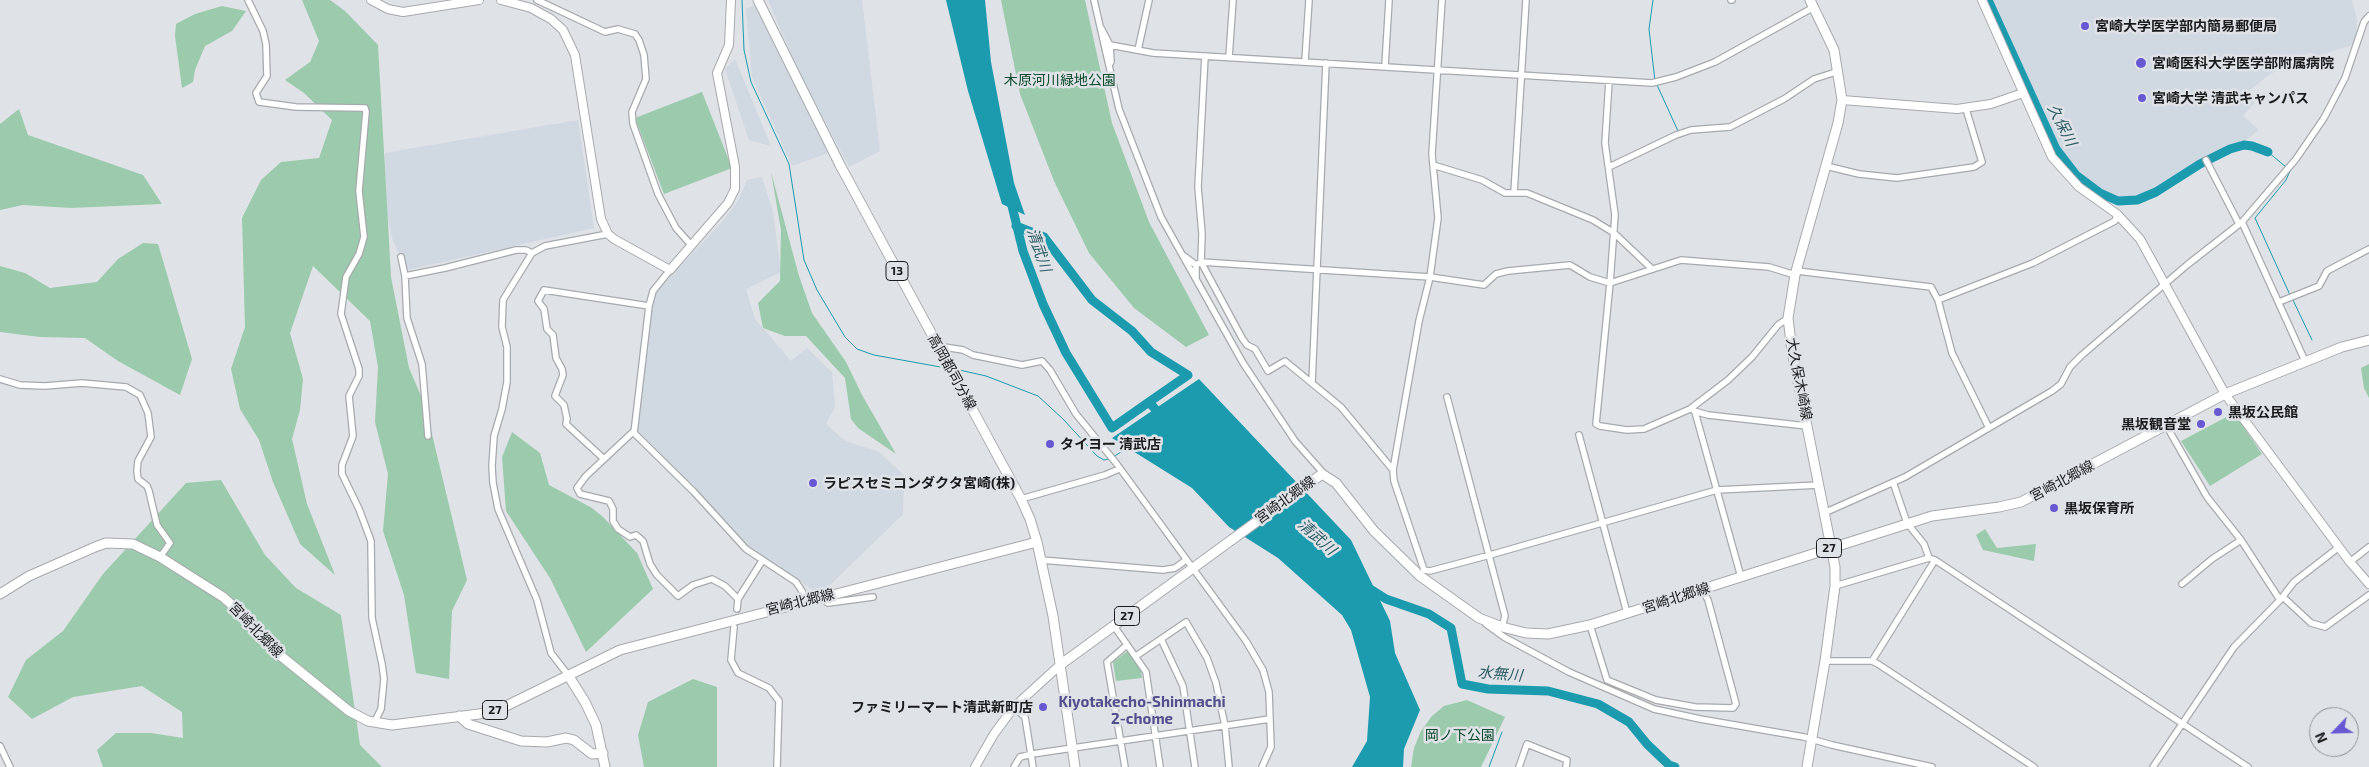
<!DOCTYPE html>
<meta charset="utf-8">
<style>
body{margin:0}
#map{position:relative;width:2369px;height:767px;overflow:hidden;background:#dfe2e6;font-family:"Exo 2",sans-serif}
canvas{display:block}
.north{position:absolute;left:2309px;top:707px;width:50px;height:50px;box-sizing:border-box;background:#dfe2e6;border:1px solid #909295;border-radius:50%;rotate:246deg;font-size:14px;font-weight:700;line-height:20px;text-align:center;color:#1a1b1c}
.north::after{content:'';display:block;margin:auto;width:18px;height:22px;background:#6759d2;clip-path:polygon(50% 0,100% 100%,50% 72%,0 100%)}
</style>
<div id="map">
<canvas width="2369" height="767"></canvas>
<div class="north">N</div>
</div>
<script>
const context = document.querySelector('canvas').getContext('2d');
context.lineJoin = 'round';
function fill(path, color) { context.fillStyle = color; context.fill(path, 'evenodd'); }
const toPath = rows => new Path2D(rows.map(r => 'M' + r).join(''));
function trace(path, color, width, dash) { context.strokeStyle = color; context.lineWidth = width; context.lineCap = dash ? 'butt' : 'round'; context.setLineDash(dash || []); context.stroke(path); }
function label(font, color, halo, rows, align = 'center') {
  context.font = font + ' "Exo 2","Noto Sans JP",sans-serif'; context.lineWidth = 5; context.setLineDash([]); context.textBaseline = 'middle'; context.strokeStyle = halo; context.fillStyle = color; for (const [text, x, y, turn = 0] of rows) {
    context.save(); context.translate(x, y); context.rotate((+turn || 0) * Math.PI / 180); context.textAlign = isNaN(turn) ? turn : align; if (halo) context.strokeText(text, 0, 0); context.fillText(text, 0, 0); context.restore();
  }
}
fill(toPath([
 [768,0,862,0,880,151,849,167,798,71],
 [1990,0,2352,0,2357,19,2356,44,2314,57,2311,52,2270,74,2245,94,2255,102,2243,116,2259,130,2239,145,2211,157,2136,198,2119,199,2099,191,2082,177,2057,148],
 [754,5,773,40,828,153,792,166,752,77,746,9],
 [735,59,771,146,749,140,725,69],
 [578,120,594,228,407,270,393,241,382,196,385,153],
 [762,177,773,212,781,272,746,289,755,319,791,361,807,348,832,372,835,407,826,424,845,441,879,452,904,475,903,514,823,592,816,592,746,545,633,430,652,296,721,223,738,201,747,180]
]), '#d0d8e2');
fill(toPath([
 [302,0,330,0,345,11,378,45,391,277,409,368,425,405,467,580,452,611,449,679,416,673,404,595,383,531,388,474,375,422,378,367,370,321,313,266,290,333,303,379,300,410,292,439,307,504,335,575,300,544,273,482,259,440,240,409,231,369,245,327,242,218,261,180,281,162,319,158,332,120,304,93,285,80,310,62,319,41],
 [1001,0,1085,0,1112,123,1149,222,1209,335,1186,347,1134,308,1089,253,1054,181,1020,94],
 [222,6,246,11,232,31,205,46,195,70,193,82,182,88,175,36,176,24,195,14],
 [702,92,732,168,664,194,635,118],
 [19,109,28,135,143,175,162,204,71,208,23,205,0,210,0,124],
 [771,172,799,276,812,313,846,362,862,395,896,454,858,428,851,419,845,378,806,336,785,336,763,328,758,303,780,281,781,230],
 [143,243,158,244,192,359,180,395,118,361,85,338,40,337,0,332,0,266,25,273,50,288,97,282,118,259],
 [2369,364,2369,398,2364,388,2361,368],
 [2234,413,2262,454,2210,486,2181,441],
 [512,432,540,453,549,485,592,508,603,517,637,553,653,589,586,652,550,578,506,511,502,457],
 [221,480,265,555,296,588,341,615,360,745,382,767,103,767,97,750,116,733,151,733,183,738,182,712,142,686,73,697,32,719,8,697,26,660,63,631,103,574,186,483],
 [1985,529,1997,548,2036,544,2034,561,1983,550,1976,535],
 [1129,650,1141,670,1142,678,1116,681,1113,662],
 [693,679,717,687,717,767,644,767,638,735,648,702],
 [1467,700,1505,717,1481,767,1411,767,1414,748,1421,731,1432,716,1444,706]
]), '#9bcbac');
fill(toPath([
 [946,0,985,0,991,62,1014,183,1025,215,1002,204,968,91],
 [1199,379,1351,540,1390,621,1395,653,1420,710,1404,749,1403,767,1352,767,1367,741,1370,697,1351,630,1342,615,1278,558,1229,527,1192,488,1112,438]
]), '#1c9baf');
trace(toPath([
 [742,0,744,50,751,82,789,164,804,260,817,290,845,337,857,349,874,355,946,368],
 [1653,0,1649,29,1655,81],
 [1657,85,1678,131],
 [2268,152,2286,167],
 [2290,171,2286,180,2255,218,2290,295],
 [2292,298,2312,340],
 [955,369,986,376,1038,396,1063,419,1097,456,1104,460,1109,459],
 [1113,457,1129,447],
 [1489,767,1502,732]
]), '#1c9baf', 1);
trace(toPath([
 [1988,0,2056,149,2076,175,2100,193,2118,201,2137,200,2156,192,2200,164,2230,149,2244,145,2252,146,2268,152],
 [1010,198,1023,251,1043,304,1066,353,1112,428,1149,402,1163,418],
 [1016,226,1044,237,1092,300,1132,331,1151,352,1188,375,1149,402],
 [1367,587,1386,599,1429,614,1451,628,1462,684,1488,689,1548,691,1598,704,1629,722,1647,744,1669,765,1675,767]
]), '#1c9baf', 9);
const minor = toPath([
 [248,0,263,31,266,44,267,76,256,93,259,102,296,107,365,108,366,112,359,191,364,237,359,254,346,277,341,314,359,369,359,376,349,396,353,436,342,465,342,474,359,509,371,541,372,618,382,664,384,679,381,709,374,723],
 [537,0,605,32,618,29,635,34,639,40,644,55,646,79,632,112,633,124,658,194,676,228,692,246],
 [1094,0,1119,109,1161,217,1243,363,1295,441,1325,475],
 [1731,0,1732,0],
 [1101,28,1110,45,1111,62,1109,64],
 [1110,45,1153,53,1652,83,1676,77,1715,62,1814,7],
 [1138,50,1149,0],
 [1205,56,1198,187,1202,234,1201,262,1242,338,1247,345,1255,349,1268,371,1285,361,1341,407,1393,470],
 [1229,57,1233,0],
 [1305,61,1309,0],
 [1385,66,1389,0],
 [1609,81,1605,143,1615,215,1610,283,1596,424,1600,426,1627,430,1644,429,1690,409,1728,380,1752,357,1778,325,1788,318],
 [2206,160,2239,224],
 [1433,165,1482,180,1505,193,1527,193,1593,220,1614,233,1651,268],
 [1826,166,1859,174,1897,178,1974,167,1982,162,1966,109],
 [1609,167,1676,135,1691,130,1730,127,1784,99,1814,79,1839,71],
 [1514,193,1526,0],
 [2242,222,2305,361],
 [1184,256,1196,265,1196,278],
 [401,257,405,276,407,318,422,364,428,436],
 [1196,265,1201,262,1430,277,1484,285,1496,274,1508,271,1570,265,1590,277,1610,283,1681,260,1769,267,1795,275],
 [670,270,653,291,649,306,634,433,694,492,746,549,796,582,802,591,805,600],
 [1797,271,1931,287,1938,300,1952,353,1989,428],
 [405,276,445,268,516,250,526,250,532,253],
 [1938,300,2033,263,2115,221,2117,214],
 [2279,302,2319,286,2327,271,2369,249],
 [938,346,963,350,973,355,1022,365,1042,361,1050,370,1076,414,1116,463,1246,641,1263,670,1269,692,1271,747,1262,767],
 [0,379,20,385,45,386,82,383,126,387,140,395,148,413,151,437,138,461,137,471,138,479,147,486,149,491,157,525,170,543,160,557],
 [1312,383,1326,63],
 [1447,397,1505,616,1502,627],
 [1694,411,1708,415,1807,426],
 [1695,412,1741,577],
 [2166,425,2207,497,2241,540,2280,600],
 [634,431,586,476,577,488,580,494,609,501,613,509,613,521,618,529,630,537,636,535,643,541,650,564,657,575,678,596,693,585,712,579,725,586,738,599],
 [1579,435,1627,613],
 [604,459,566,424,567,419,564,405,555,396,563,375,562,369,556,358,553,335,547,329,544,309,538,301,544,290,649,306],
 [1893,482,1907,523,1924,544,1929,558],
 [1021,499,1105,475,1119,469],
 [1824,513,1905,477,2052,391,2061,384,2070,367,2082,355,2187,265,2242,222,2296,159,2324,118,2345,78,2364,22,2369,16],
 [1041,560,1163,570,1175,568,1186,560],
 [2350,562,2369,547],
 [1424,570,1394,481,1393,470,1419,321,1430,277,1438,218,1432,154,1442,0],
 [1424,570,1430,571,1490,555,1717,490,1819,485],
 [2182,584,2212,559,2241,540],
 [1835,586,1929,558,1935,560,2248,767],
 [820,597,828,603,873,597],
 [2283,597,2311,623,2325,627,2369,595],
 [737,609,738,599,762,561],
 [1486,624,1504,637,1569,672,1654,709,1700,719,1804,737,1832,745,1932,767],
 [1590,625,1607,680,1656,700,1695,707,1733,708,1736,704,1708,600,1702,589],
 [1114,626,1146,672,1160,767],
 [734,627,731,660,738,673,769,688,779,701,777,767],
 [1161,639,1183,686,1195,767],
 [1136,656,1186,622,1207,658,1216,683,1225,726,1229,767],
 [1825,661,1872,661,1878,664,2034,767],
 [1872,661,1935,560],
 [568,675,551,653,537,600,498,509,493,483,492,466,494,436,502,409,507,382,507,347,502,327,503,300,532,253,545,246,608,234],
 [1014,707,1025,717,1033,767],
 [0,746,10,767],
 [1014,767,1020,757,1032,754,1270,719],
 [1125,767,1107,662,1127,645],
 [1519,767,1527,744,1567,760,1566,767],
 [2153,767,2234,647,2280,600,2294,582,2339,547]
]);
const tertiary = toPath([
 [371,0,388,9,403,12,479,0],
 [501,0,531,8,551,19,563,30,575,55,601,219,608,234,614,239,670,270,728,203,735,189,735,167,717,73,729,45,731,0],
 [1982,0,2052,157,2079,187,2117,214,2140,239,2225,394,2350,562,2369,584],
 [1842,100,1957,109,1991,104,2023,93],
 [975,767,994,734,1014,707,1060,665]
]);
const secondary = toPath([
 [1807,767,1825,661,1835,586,1835,567,1792,351,1788,318,1795,275,1838,123,1842,100,1834,50,1810,0]
]);
const primary = toPath([
 [758,0,840,165,1021,499,1030,519,1037,542,1053,616,1075,767],
 [0,594,29,576,95,547,106,543,133,544,160,557,223,597,242,614,276,652,349,711,368,721,392,725,479,714,502,708,620,650,1037,542],
 [1060,665,1322,474,1336,483,1374,531,1420,576,1479,618,1502,627,1526,633,1548,634,1590,625,1932,516,1999,507,2021,502,2225,394,2342,347,2369,340],
 [568,675,585,702,596,725,605,767],
 [459,716,468,724,521,741,547,742,566,738,574,740,592,754,603,753]
]);
trace(minor, '#a6aaad', 8);
trace(tertiary, '#a6aaad', 10);
trace(secondary, '#a6aaad', 11);
trace(primary, '#a6aaad', 11);
trace(minor, '#fff', 5.5);
trace(tertiary, '#fff', 8);
trace(secondary, '#fff', 9);
trace(primary, '#fff', 9);
for (const [x, y, r, color] of [
 [2085,26,5,"#6759d2"],
 [2141,63,6,"#6759d2"],
 [2142,98,5,"#6759d2"],
 [2218,412,5,"#6759d2"],
 [2201,424,5,"#6759d2"],
 [1050,444,5,"#6759d2"],
 [813,483,5,"#6759d2"],
 [2054,508,5,"#6759d2"],
 [1043,707,5,"#6759d2"]
]) { const dot = new Path2D(); dot.arc(x, y, r, 0, 2 * Math.PI); context.fillStyle = color; context.fill(dot); trace(dot, '#dfe2e6', 2); }
for (const [x, y, w] of [
 [897,271,22],
 [1829,548,25],
 [1127,616,25],
 [495,710,25]
]) { const box = new Path2D(); box.roundRect(x - w / 2, y - 9.5, w, 19, 4); context.fillStyle = '#dfe2e6'; context.fill(box); trace(box, '#1a1b1c', 1); }
label('bold 12px', '#1a1b1c', null, [
 ["13",897,271],
 ["27",1829,548],
 ["27",1127,616],
 ["27",495,710]
]);
label('bold 14px', '#1a1b1c', '#dfe2e6', [
 ["宮崎大学医学部内簡易郵便局",2095,26],
 ["宮崎医科大学医学部附属病院",2152,63],
 ["宮崎大学 清武キャンパス",2152,98],
 ["黒坂公民館",2228,412],
 ["黒坂観音堂",2191,424,"right"],
 ["タイヨー 清武店",1060,444],
 ["ラピスセミコンダクタ宮崎(株)",823,483],
 ["黒坂保育所",2064,508],
 ["ファミリーマート清武新町店",1033,707,"right"]
], 'left');
label('14px', '#08492a', '#dfe2e6', [
 ["木原河川緑地公園",1060,80],
 ["岡ノ下公園",1460,735]
]);
label('14px', '#1a1b1c', '#dfe2e6', [
 ["高岡都司分線",952,372,61],
 ["大久保木崎線",1799,379,79],
 ["宮崎北郷線",2062,481,-28],
 ["宮崎北郷線",1285,500,-36],
 ["宮崎北郷線",1676,598,-18],
 ["宮崎北郷線",800,602,-14],
 ["宮崎北郷線",256,630,46]
]);
label('italic 15px', '#2b5b64', '#dfe2e6', [
 ["久保川",2062,125,63],
 ["清武川",1039,250,71],
 ["清武川",1317,537,42],
 ["水無川",1500,674,5]
]);
label('bold 15px', '#524f8d', '#dfe2e6', [
 ["Kiyotakecho-Shinmachi",1142,702],
 ["2-chome",1142,719]
]);
</script>
